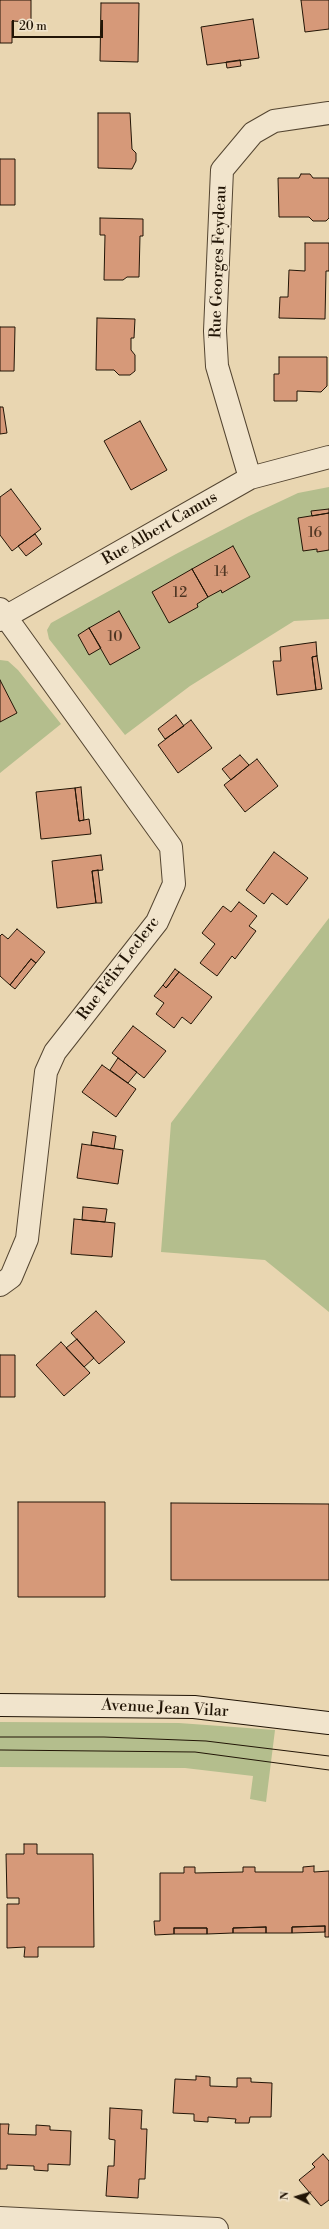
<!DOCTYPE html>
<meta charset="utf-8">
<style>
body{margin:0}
#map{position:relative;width:329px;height:2229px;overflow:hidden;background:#e9d6b1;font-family:"Libre Bodoni",serif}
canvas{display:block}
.north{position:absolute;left:277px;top:2177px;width:40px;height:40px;-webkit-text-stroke:3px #f1e4cc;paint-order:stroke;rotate:275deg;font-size:11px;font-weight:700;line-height:16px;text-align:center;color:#221506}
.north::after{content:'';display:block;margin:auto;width:14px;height:18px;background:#221506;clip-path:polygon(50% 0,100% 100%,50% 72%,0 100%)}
.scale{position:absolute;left:12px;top:20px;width:91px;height:18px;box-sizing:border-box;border:2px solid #221506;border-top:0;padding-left:5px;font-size:12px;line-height:14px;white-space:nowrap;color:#221506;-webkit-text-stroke:3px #f1e4cc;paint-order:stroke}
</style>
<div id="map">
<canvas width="329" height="2229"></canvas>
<div class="north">N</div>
<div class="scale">20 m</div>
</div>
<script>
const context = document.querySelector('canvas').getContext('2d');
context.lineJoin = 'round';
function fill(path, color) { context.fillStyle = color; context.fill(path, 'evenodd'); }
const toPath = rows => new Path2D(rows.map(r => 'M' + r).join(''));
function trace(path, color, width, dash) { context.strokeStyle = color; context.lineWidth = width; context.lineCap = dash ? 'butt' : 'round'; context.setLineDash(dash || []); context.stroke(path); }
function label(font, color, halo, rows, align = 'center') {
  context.font = font + ' "Libre Bodoni",serif'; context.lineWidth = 3; context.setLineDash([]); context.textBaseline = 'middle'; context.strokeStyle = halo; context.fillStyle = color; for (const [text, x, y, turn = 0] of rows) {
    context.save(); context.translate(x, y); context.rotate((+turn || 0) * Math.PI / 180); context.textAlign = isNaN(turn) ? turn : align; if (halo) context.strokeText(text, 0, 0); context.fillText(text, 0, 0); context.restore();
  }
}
fill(toPath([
 [329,487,329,619,294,621,190,686,125,735,49,639,47,630,51,623,176,554,249,516,298,493],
 [0,660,8,661,18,670,61,724,0,773],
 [329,918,329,1312,265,1260,161,1252,171,1123],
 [0,1722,179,1723,275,1730,266,1802,250,1799,253,1776,185,1768,0,1767]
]), '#b4be8d');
const building = toPath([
 [0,0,31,0,31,22,12,21,12,43,0,43,0,0],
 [301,0,329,0,329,29,305,32,301,0],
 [101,3,139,3,138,62,100,61,101,3],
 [253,19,259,58,207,65,201,27,253,19],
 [240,60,241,66,227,68,226,62,240,60],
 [98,113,130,113,132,149,136,153,136,161,132,169,98,168,98,113],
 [0,159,15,159,15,205,0,205,0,159],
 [301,174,310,174,313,178,329,178,329,218,326,221,313,221,309,217,279,217,278,178,299,178,301,174],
 [100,218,143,219,143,236,140,236,139,277,127,277,123,280,104,280,105,235,100,235,100,218],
 [305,243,329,243,329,271,326,271,325,319,279,318,280,297,288,297,289,270,305,271,305,243],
 [97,318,135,319,134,338,131,338,131,350,135,355,135,371,130,375,119,375,114,370,96,370,97,318],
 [0,327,15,327,14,371,0,371,0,327],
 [279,357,327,357,327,386,321,392,297,391,297,401,274,401,274,374,279,374,279,357],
 [0,407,3,407,7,433,0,434,0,407],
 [140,421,167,470,131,490,104,441,140,421],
 [11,489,41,529,12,551,0,535,0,497,11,489],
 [329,509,329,513,312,516,311,511,329,509],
 [329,513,329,550,317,552,317,549,303,551,298,518,329,513],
 [35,534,42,544,26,556,18,546,35,534],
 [233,546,250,577,222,593,221,590,208,597,192,569,233,546],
 [192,569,208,597,197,604,198,607,169,623,152,592,192,569],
 [119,611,140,648,110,665,89,628,119,611],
 [89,628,101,648,89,655,78,635,89,628],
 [316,642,317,656,312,657,316,690,277,695,273,661,281,661,280,647,316,642],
 [317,656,322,689,316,690,312,657,317,656],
 [0,680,17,713,0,722,0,680],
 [176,715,184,726,165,739,158,729,176,715],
 [191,720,212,748,178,773,158,745,191,720],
 [240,755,249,765,231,780,222,769,240,755],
 [257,759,278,786,245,812,224,785,257,759],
 [81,787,84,820,79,821,75,788,81,787],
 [75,788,79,821,89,819,91,834,41,839,36,792,75,788],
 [274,852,308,878,287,905,272,893,264,904,246,890,274,852],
 [101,855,103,870,92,871,96,903,57,908,52,861,101,855],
 [98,870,102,903,96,903,92,871,98,870],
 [239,902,257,916,249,926,256,931,235,959,232,956,217,976,200,963,215,944,202,933,223,906,231,912,239,902],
 [17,929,45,952,36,963,31,959,10,985,0,976,0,936,2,934,8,939,17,929],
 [31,959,36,963,15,989,10,985,31,959],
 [175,969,179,972,166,988,163,985,175,969],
 [179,972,212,997,191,1024,182,1017,174,1028,156,1014,164,1003,154,996,163,985,166,988,179,972],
 [133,1026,166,1051,144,1078,112,1053,133,1026],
 [118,1058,137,1072,128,1083,110,1070,118,1058],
 [102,1065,136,1089,116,1117,82,1092,102,1065],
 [93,1132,116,1136,114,1149,91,1145,93,1132],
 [82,1144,123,1150,118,1184,77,1178,82,1144],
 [83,1207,107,1209,105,1222,82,1220,83,1207],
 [74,1219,115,1223,112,1257,71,1254,74,1219],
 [96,1311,125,1342,99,1364,71,1333,96,1311],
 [77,1339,94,1358,84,1367,66,1348,77,1339],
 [61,1342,90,1373,64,1396,36,1365,61,1342],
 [0,1355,15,1355,15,1397,0,1397,0,1355],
 [18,1502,105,1502,105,1597,18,1597,18,1502],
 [171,1503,329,1504,329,1580,171,1580,171,1503],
 [24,1844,37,1844,37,1854,93,1854,94,1947,38,1947,38,1957,24,1957,25,1947,7,1948,7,1904,19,1904,19,1898,7,1898,6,1854,24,1854,24,1844],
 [314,1866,314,1872,329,1871,329,1937,325,1937,325,1926,292,1927,292,1933,266,1933,266,1927,233,1928,233,1933,207,1934,207,1928,174,1928,174,1934,155,1935,154,1921,160,1921,160,1873,184,1873,184,1867,195,1867,195,1873,243,1872,243,1867,255,1867,255,1872,303,1872,303,1867,314,1866],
 [325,1926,325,1932,292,1933,292,1927,325,1926],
 [266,1927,266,1933,233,1933,233,1928,266,1927],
 [174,1928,207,1928,207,1934,174,1934,174,1928],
 [196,2076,210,2077,210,2086,237,2087,237,2078,251,2078,251,2082,272,2083,271,2117,250,2117,249,2123,235,2123,236,2119,208,2117,208,2122,194,2121,194,2114,173,2113,175,2079,196,2080,196,2076],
 [110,2108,142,2110,141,2129,147,2129,145,2179,139,2179,138,2198,106,2196,108,2166,114,2166,115,2140,109,2139,110,2108],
 [0,2124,9,2124,8,2134,36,2135,36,2125,50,2126,50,2130,71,2131,70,2165,48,2164,48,2171,34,2170,34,2166,7,2165,7,2169,0,2169,0,2124],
 [323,2154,329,2161,329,2200,321,2206,299,2180,315,2167,312,2164,323,2154]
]);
fill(building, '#d69979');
trace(building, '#221506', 1);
const street = toPath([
 [250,478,217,366,215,331,222,170,253,133,274,121,329,113],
 [0,609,171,847,174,884,157,922,55,1052,46,1072,27,1239,11,1277,0,1285],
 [0,620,250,478,329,457],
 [0,2218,217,2229]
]);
const secondary = toPath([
 [0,1705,194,1707,329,1723]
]);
trace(street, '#544531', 24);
trace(secondary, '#221506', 24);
trace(street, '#f1e4cc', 22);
trace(secondary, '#f1e4cc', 22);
trace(toPath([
 [0,1737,104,1737,206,1741,329,1756],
 [0,1750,195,1752,329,1770]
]), '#221506', 1);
label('14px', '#4f3623', null, [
 ["16",315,534],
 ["14",221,573],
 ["12",180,594],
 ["10",115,638]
]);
label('16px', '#221506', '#f1e4cc', [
 ["Rue Georges Feydeau",219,262,-88],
 ["Rue Albert Camus",160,529,-30],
 ["Rue Félix Leclerc",119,969,-53],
 ["Avenue Jean Vilar",165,1709,3]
]);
</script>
